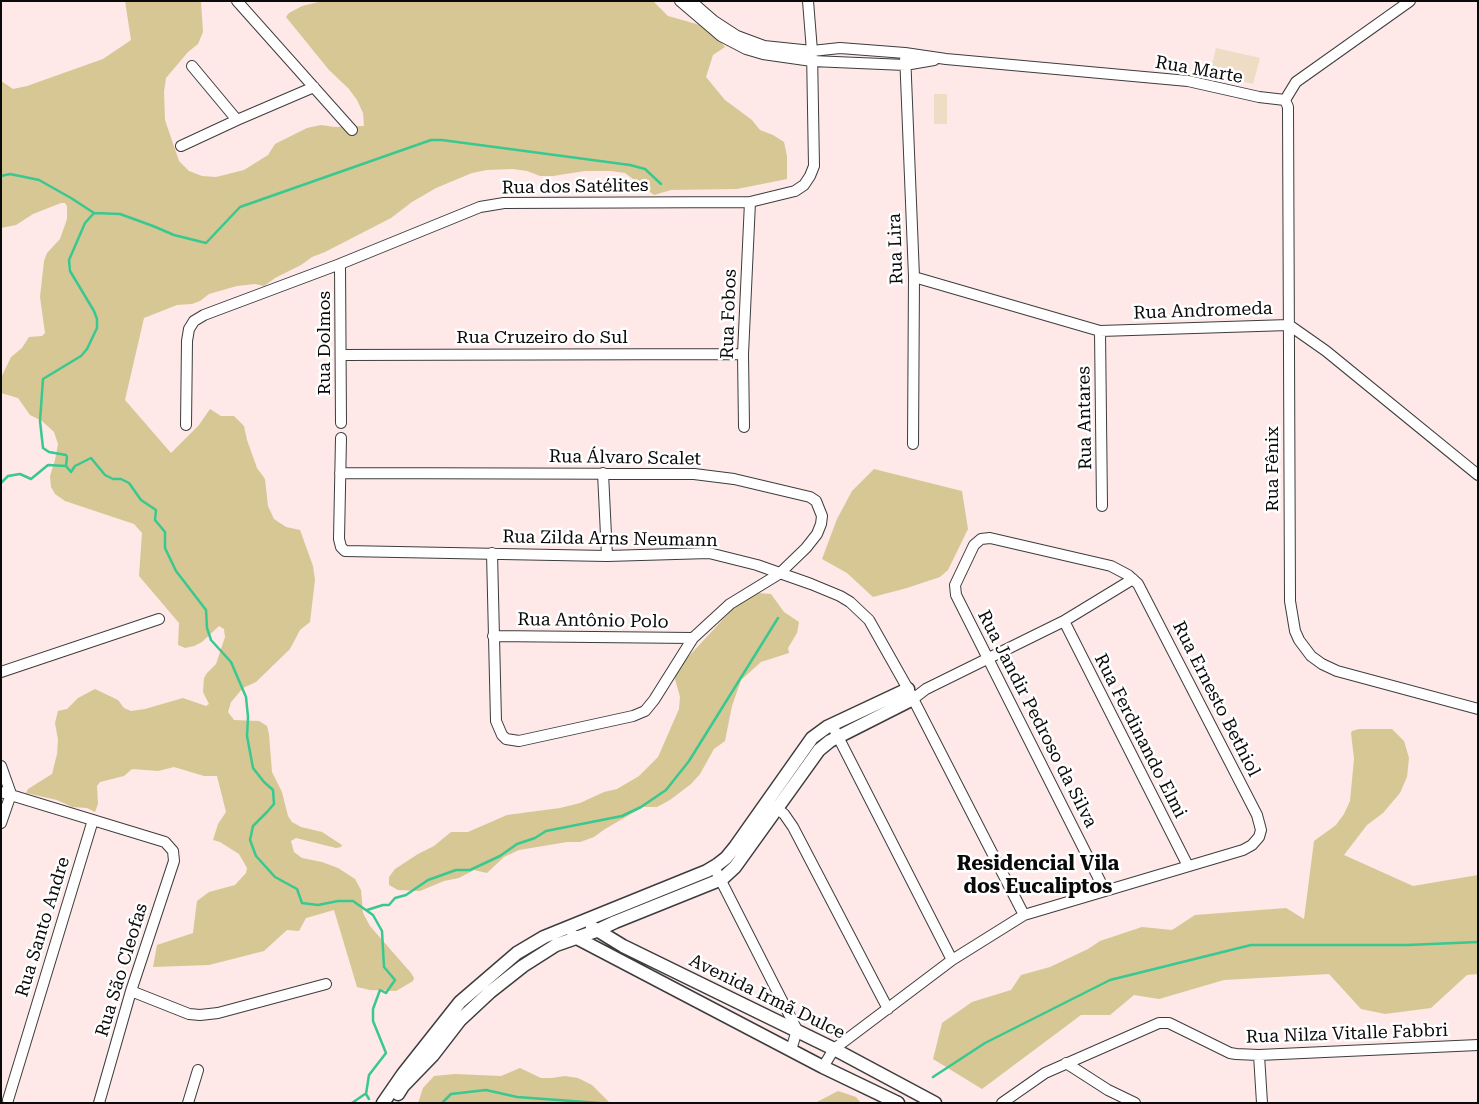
<!DOCTYPE html>
<meta charset="utf-8">
<style>
body{margin:0}
#map{position:relative;width:1479px;height:1104px;overflow:hidden;background:#fee8e8;font-family:"Roboto Serif",serif}
canvas{display:block}
.frame{position:absolute;inset:0;border:2px solid #0a0a0a;pointer-events:none}
</style>
<div id="map">
<canvas width="1479" height="1104"></canvas>
<div class="frame"></div>
</div>
<script>
const context = document.querySelector('canvas').getContext('2d');
context.lineJoin = 'round';
function fill(path, color) { context.fillStyle = color; context.fill(path, 'evenodd'); }
const toPath = rows => new Path2D(rows.map(r => 'M' + r).join(''));
function trace(path, color, width, dash) { context.strokeStyle = color; context.lineWidth = width; context.lineCap = dash ? 'butt' : 'round'; context.setLineDash(dash || []); context.stroke(path); }
function label(font, color, halo, rows, align = 'center') {
  context.font = font + ' "Roboto Serif",serif'; context.lineWidth = 5; context.setLineDash([]); context.textBaseline = 'middle'; context.strokeStyle = halo; context.fillStyle = color; for (const [text, x, y, turn = 0] of rows) {
    context.save(); context.translate(x, y); context.rotate((+turn || 0) * Math.PI / 180); context.textAlign = isNaN(turn) ? turn : align; if (halo) context.strokeText(text, 0, 0); context.fillText(text, 0, 0); context.restore();
  }
}
fill(toPath([
 [125,1,201,1,203,32,198,44,188,52,166,78,164,92,165,120,179,161,189,171,202,176,216,177,244,170,268,155,275,144,307,128,321,125,335,127,364,126,363,113,357,100,349,89,329,70,286,17,289,13,302,6,323,1,653,1,668,16,707,27,717,37,725,47,713,55,706,77,725,100,752,120,760,130,773,135,784,142,787,156,787,179,737,189,671,190,654,195,625,173,611,171,585,171,553,176,540,176,527,171,513,169,487,170,472,173,436,188,412,202,391,218,325,252,312,257,301,265,275,278,264,286,255,284,237,286,209,294,200,301,192,304,177,305,144,318,125,400,171,453,199,425,210,409,221,416,234,416,244,426,247,440,257,468,265,479,268,506,274,519,286,527,300,530,313,566,315,580,310,622,300,630,290,649,256,682,243,688,231,702,228,712,234,720,259,721,267,726,269,734,272,772,282,792,288,816,292,822,301,827,322,832,342,845,341,847,336,848,296,838,291,841,294,852,302,858,322,862,338,868,355,879,361,890,363,913,370,926,411,973,414,978,413,981,396,991,370,990,357,987,334,910,306,918,299,931,287,930,264,951,209,965,153,967,157,945,193,933,197,901,209,892,235,885,246,873,247,868,239,854,220,842,213,840,218,824,226,812,217,776,204,776,174,767,158,771,132,769,124,776,100,782,97,786,98,804,95,812,87,808,72,807,57,800,26,793,28,789,52,774,57,754,58,740,55,723,58,711,67,709,78,698,95,689,118,700,124,708,131,711,145,709,183,698,206,706,209,704,203,692,204,678,207,673,216,664,225,637,224,629,219,626,202,642,194,646,185,648,178,645,179,623,139,576,142,533,134,524,65,501,55,494,51,487,50,476,55,460,58,444,54,432,42,421,30,415,18,398,1,393,1,378,11,357,22,348,29,337,42,336,45,333,40,297,44,261,47,253,60,239,67,219,67,206,65,203,61,203,33,214,16,225,1,228,1,81,13,89,27,86,103,59,131,40],
 [874,469,962,491,968,529,948,570,940,577,907,588,873,597,847,573,822,559,837,519,852,491],
 [758,593,771,594,784,612,799,622,797,633,788,648,789,653,761,662,741,680,732,706,725,741,714,749,700,774,691,784,670,800,657,807,643,807,605,829,594,837,580,842,567,842,519,850,504,857,487,873,474,870,459,878,444,881,420,891,398,890,389,885,389,877,395,869,418,854,434,846,451,832,468,832,507,815,560,808,580,803,604,792,617,789,639,776,658,757,679,709,680,697,675,679,676,670,729,613,748,596],
 [1359,729,1392,729,1404,741,1409,758,1407,777,1400,793,1383,813,1367,825,1344,855,1413,886,1478,875,1478,974,1467,975,1431,1008,1385,1014,1361,1009,1329,974,1224,980,1159,999,1134,995,1110,1015,1081,1015,982,1089,933,1059,942,1023,972,1002,1011,990,1021,975,1050,967,1088,949,1100,941,1142,927,1172,930,1195,915,1286,908,1304,919,1314,841,1336,825,1344,814,1350,801,1354,759,1351,733,1352,731],
 [520,1068,541,1078,552,1078,565,1076,578,1078,592,1085,610,1103,418,1103,423,1088,434,1076,455,1074,501,1076],
 [838,1091,856,1097,861,1103,815,1103]
]), '#d7c794');
fill(toPath([
 [1216,48,1260,58,1253,84,1210,73],
 [934,94,947,94,947,124,934,124]
]), '#eedcc5');
trace(toPath([
 [1,176,10,174,39,180,71,198,94,213,120,214,153,226,174,235,206,243,240,207,431,140,442,140,630,165,645,169,661,184],
 [94,213,85,223,69,260,70,271,94,311,97,319,97,328,87,349,81,356,43,379,40,421,43,448,49,452,66,455,67,457,66,466,71,472,75,466,91,458,105,475,113,479,121,479,129,483,141,500,156,510,155,520,165,532,165,548,176,571,206,610,207,628,211,640,231,662,246,697,248,717,247,736,253,768,264,782,273,790,274,804,267,812,253,826,250,840,256,856,275,877,297,889,302,903,318,905,338,901,353,901,373,915,382,931,384,967,395,980,386,993,380,990,373,1009,373,1021,386,1053,369,1075,366,1094,369,1099],
 [1,483,8,476,20,474,31,479,48,465,66,466],
 [367,910,383,905,389,905,395,898,406,895,428,880,456,870,470,870,500,856,517,844,535,838,546,831,622,816,641,807,666,790,689,761,778,618],
 [933,1077,985,1043,1110,980,1251,945,1408,945,1478,942],
 [352,1103,365,1094],
 [442,1103,451,1094,486,1090,517,1097,599,1103]
]), '#38c890', 2.5);
const minor = toPath([
 [237,1,352,130],
 [680,1,721,36,746,49,763,54,812,61,905,65,934,60],
 [691,1,714,21,737,36,764,46,812,51,840,48,905,53,946,59,1188,81,1259,97,1285,100],
 [905,53,914,277,913,444],
 [192,66,237,120],
 [1285,100,1288,107,1290,601,1295,631,1299,640,1311,656,1322,664,1337,671,1478,709],
 [1285,100,1296,82,1410,1],
 [181,146,237,120,314,87],
 [340,264,341,423],
 [914,277,1100,331,1289,325,1326,351,1478,475],
 [1100,331,1102,506],
 [341,355,743,354],
 [186,425,187,341,189,329,194,321,204,315,340,264,480,207,504,203,750,202,795,191,804,185,810,176,814,166,812,51,808,1],
 [744,427,743,354,750,202],
 [341,438,339,539,341,547,345,551,607,556,709,553,757,565,811,584,840,596,850,602,869,620,908,689,1024,915],
 [340,473,694,474,734,479,810,497,816,501,822,516,821,524,817,534,806,548,779,574,730,604,693,638,654,700,645,711,633,716,519,741,506,739,502,735,496,721,492,553],
 [603,473,607,556],
 [1064,621,1188,866],
 [493,636,693,638],
 [1,672,159,619],
 [913,699,926,689,1064,621,1133,579],
 [832,725,952,960],
 [1,766,11,794,1,823],
 [1,792,165,842,173,851,174,861,131,991,99,1103],
 [772,805,784,814,793,827,888,1009],
 [714,867,797,1030,791,1050],
 [131,991,189,1014,200,1015,218,1013,326,984],
 [1259,1055,1262,1103],
 [1066,1063,1108,1090,1135,1103],
 [823,1067,834,1049,952,960,1024,915,1105,891,1243,850,1252,845,1259,837,1261,830,1257,815,1138,584,1128,575,1111,566,990,538,981,539,974,545,955,585,956,595,1105,891],
 [8,1100,93,820],
 [188,1103,198,1070],
 [1002,1103,1045,1073,1159,1023,1169,1023,1230,1053,1236,1054,1259,1055,1478,1045]
]);
const tertiary = toPath([
 [592,927,623,946,834,1049,935,1103],
 [573,936,823,1067,898,1103],
 [398,1094,403,1086,433,1055,460,1020,490,992,523,966,556,945,596,931,615,922,722,879,735,867,819,750,830,741,913,699],
 [383,1103,403,1074,460,1002,517,953,544,937,707,871,717,865,726,858,735,847,812,738,827,727,908,689]
]);
trace(minor, '#3d3d3d', 12);
trace(tertiary, '#3d3d3d', 15);
trace(minor, '#fff', 10);
trace(tertiary, '#fff', 12);
label('18px', '#0a0a0a', '#fff', [
 ["Rua Marte",1199,70,10],
 ["Rua dos Satélites",575,187,-1],
 ["Rua Lira",896,249,-92],
 ["Rua Andromeda",1203,311,-2],
 ["Rua Fobos",729,314,-88],
 ["Rua Cruzeiro do Sul",542,338],
 ["Rua Dolmos",325,343,-90],
 ["Rua Antares",1085,418,-91],
 ["Rua Álvaro Scalet",625,458,1],
 ["Rua Fênix",1273,469,-90],
 ["Rua Zilda Arns Neumann",610,539,1],
 ["Rua Antônio Polo",593,621,1],
 ["Rua Ernesto Bethiol",1216,699,63],
 ["Rua Jandir Pedroso da Silva",1037,719,63],
 ["Rua Ferdinando Elmi",1140,736,63],
 ["Rua Santo Andre",43,927,-73],
 ["Rua São Cleofas",122,970,-73],
 ["Avenida Irmã Dulce",767,997,26],
 ["Rua Nilza Vitalle Fabbri",1347,1034,-2]
]);
label('bold 20px', '#0a0a0a', '#fff', [
 ["Residencial Vila",1038,864],
 ["dos Eucaliptos",1038,887]
]);
</script>
